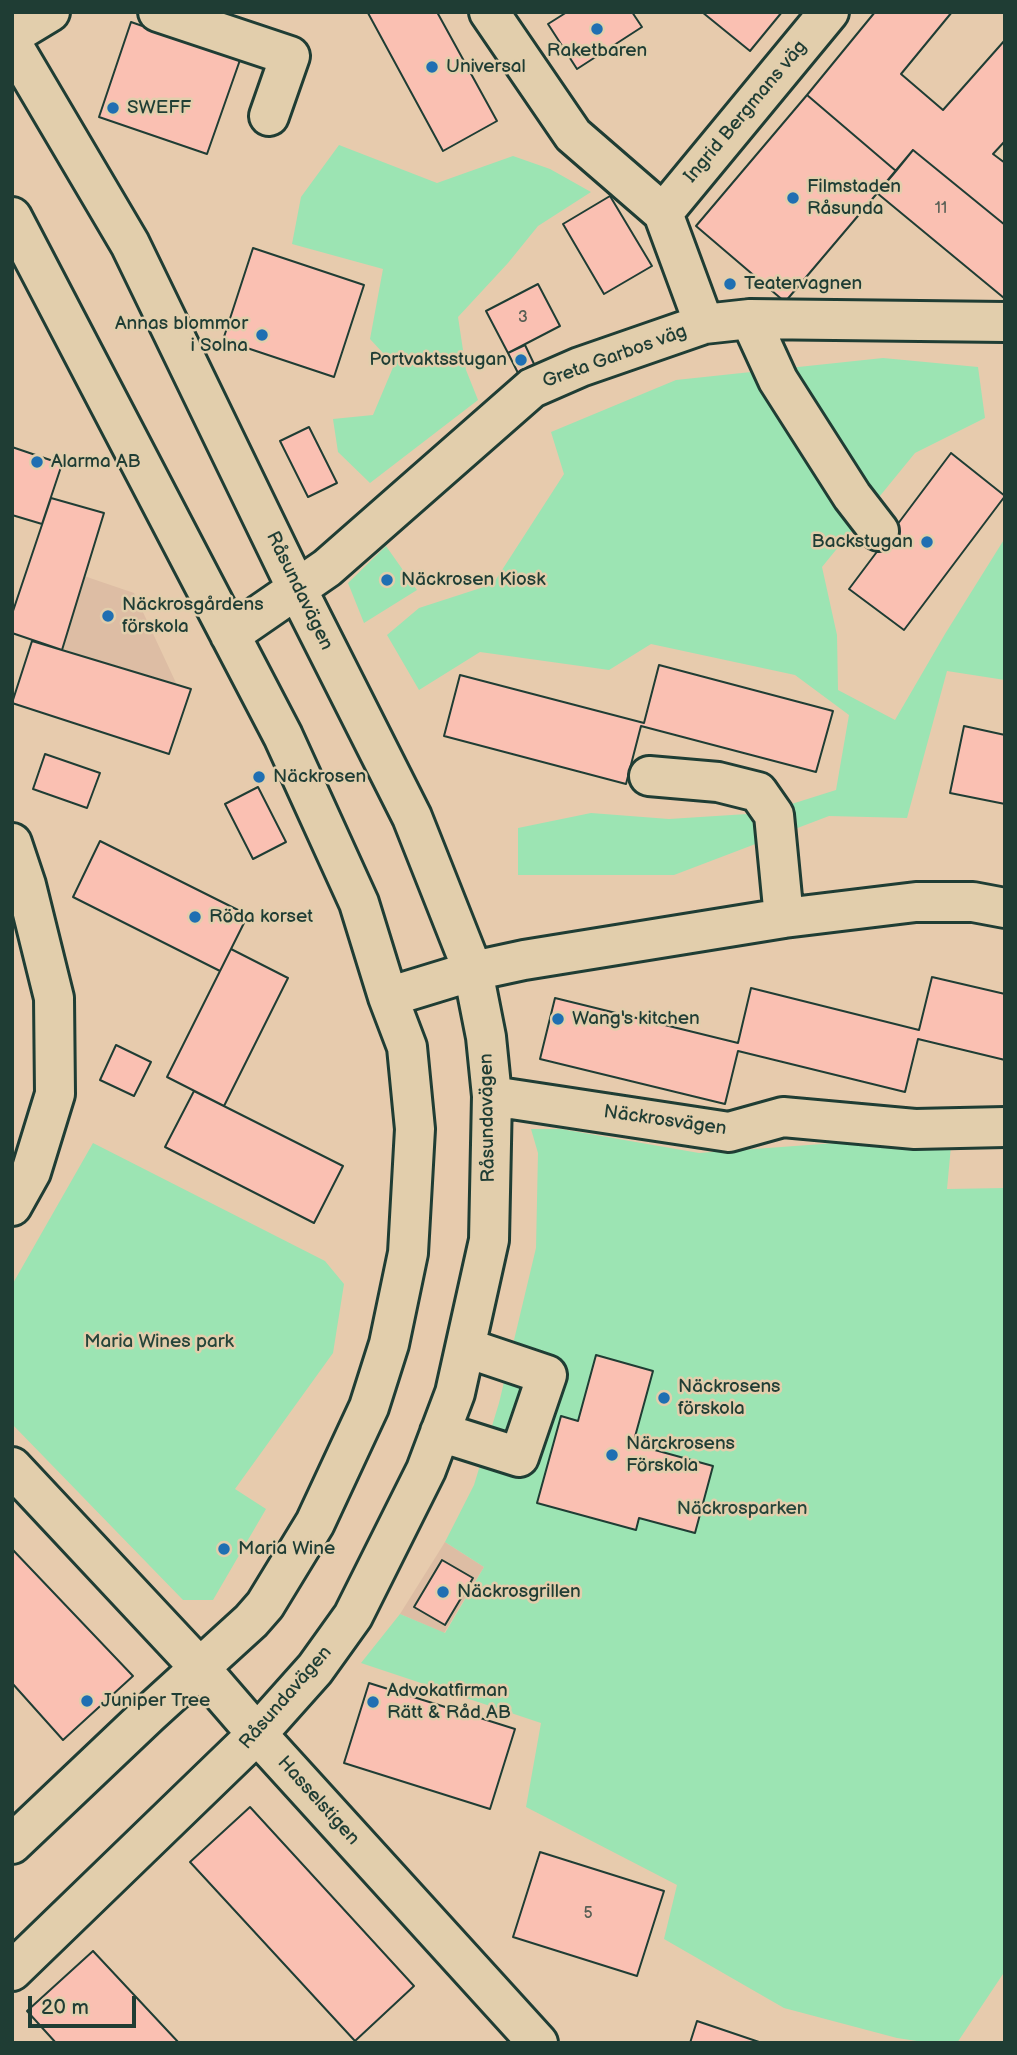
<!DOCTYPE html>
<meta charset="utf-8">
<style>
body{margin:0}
#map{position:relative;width:1017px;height:2055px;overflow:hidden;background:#e7cbad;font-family:"Balsamiq Sans",sans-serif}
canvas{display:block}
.frame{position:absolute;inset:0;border:14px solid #1f3d34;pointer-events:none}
.scale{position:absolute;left:28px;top:1996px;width:108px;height:32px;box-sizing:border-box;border:4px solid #1f3d34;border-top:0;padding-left:9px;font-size:21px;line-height:24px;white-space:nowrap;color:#1f3d34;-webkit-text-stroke:5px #e2ceac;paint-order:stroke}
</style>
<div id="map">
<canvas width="1017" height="2055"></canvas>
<div class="frame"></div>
<div class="scale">20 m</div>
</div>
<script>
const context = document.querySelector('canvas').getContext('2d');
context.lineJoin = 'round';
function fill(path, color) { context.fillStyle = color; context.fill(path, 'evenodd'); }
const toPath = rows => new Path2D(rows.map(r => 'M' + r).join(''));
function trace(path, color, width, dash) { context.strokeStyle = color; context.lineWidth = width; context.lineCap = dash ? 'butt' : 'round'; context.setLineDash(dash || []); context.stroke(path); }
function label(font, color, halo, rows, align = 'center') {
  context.font = font + ' "Balsamiq Sans",sans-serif'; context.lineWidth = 5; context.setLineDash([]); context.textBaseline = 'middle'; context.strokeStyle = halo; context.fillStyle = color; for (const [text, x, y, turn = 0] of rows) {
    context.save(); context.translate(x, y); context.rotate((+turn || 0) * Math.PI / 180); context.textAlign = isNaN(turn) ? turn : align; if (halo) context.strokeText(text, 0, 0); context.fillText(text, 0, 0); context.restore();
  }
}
fill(toPath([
 [84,576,134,593,177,685,62,650],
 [445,1542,484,1567,444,1633,400,1614]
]), '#ddbda4');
fill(toPath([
 [339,145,437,183,513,156,550,169,591,192,538,226,508,263,458,317,466,370,478,400,370,483,338,452,333,419,373,415,394,365,370,339,383,269,292,244,301,197],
 [883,358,978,367,985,418,915,453,822,567,837,635,838,690,895,720,945,634,1005,538,1005,680,947,671,907,818,829,816,674,875,518,875,518,828,591,813,669,819,763,813,836,790,849,715,795,675,651,644,609,670,480,652,419,690,387,635,419,608,493,584,564,474,551,432,676,380],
 [386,546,417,590,364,623,348,583],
 [531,1129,561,1129,699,1153,877,1140,951,1146,947,1189,1005,1188,1005,1971,957,2043,930,2043,897,2038,784,2008,664,1939,677,1885,526,1807,541,1723,361,1663,400,1614,445,1633,484,1567,445,1542,474,1485,499,1403,536,1248,538,1153],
 [93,1143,325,1261,344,1284,333,1353,235,1489,266,1509,213,1600,183,1600,12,1424,12,1285]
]), '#9ce4b3');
const building = toPath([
 [369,12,437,12,497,121,443,151,368,13,369,12],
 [567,12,632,12,642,27,577,69,548,24,567,12],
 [702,12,782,12,750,51,702,12],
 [875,12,952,12,901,74,943,110,1005,40,1005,141,993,154,1005,163,1005,225,913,150,896,171,807,95,875,12],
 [131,22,240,60,207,154,99,117,131,22],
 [807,95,896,171,785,302,696,226,807,95],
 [913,150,1005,225,1004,298,877,193,913,150],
 [610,196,652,266,604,294,563,224,610,196],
 [253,248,364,285,334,377,223,340,253,248],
 [538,284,560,326,508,353,486,311,538,284],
 [525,345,535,366,518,373,508,353,525,345],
 [309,427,337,483,308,497,280,441,309,427],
 [12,447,62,464,42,524,12,515,12,447],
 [951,453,1005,496,904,630,849,589,951,453],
 [51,498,104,513,62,650,12,633,12,614,51,498],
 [32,641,191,689,169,754,12,703,32,641],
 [659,665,833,711,816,772,641,726,626,784,444,736,460,675,644,723,659,665],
 [964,726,1005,735,1005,804,950,793,964,726],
 [45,754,100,773,87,808,33,789,45,754],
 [258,787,286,842,253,859,225,804,258,787],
 [100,841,248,915,220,971,73,897,100,841],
 [231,949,288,978,224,1106,167,1077,231,949],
 [932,977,1005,994,1005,1060,918,1039,905,1092,738,1051,725,1104,540,1059,555,998,738,1043,751,988,919,1030,932,977],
 [116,1045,151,1062,134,1096,100,1080,116,1045],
 [194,1091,343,1166,314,1223,165,1147,194,1091],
 [596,1355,653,1371,633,1444,713,1466,695,1533,639,1518,636,1530,537,1503,561,1416,578,1421,596,1355],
 [12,1549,133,1676,63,1740,12,1683,12,1549],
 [442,1560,473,1578,445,1625,414,1607,442,1560],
 [369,1683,515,1729,490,1809,344,1763,369,1683],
 [250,1807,414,1986,355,2041,190,1862,250,1807],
 [540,1852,664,1891,637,1976,513,1937,540,1852],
 [93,1951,179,2043,56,2043,27,2011,93,1951],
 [697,2021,762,2043,690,2043,697,2021]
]);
fill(building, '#fac0b2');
trace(building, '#1f3d34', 2);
const minor = toPath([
 [158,12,290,56,269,116],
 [489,12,573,135,663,213,704,324],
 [12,35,50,12],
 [12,44,130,244,297,589,412,817,473,971,486,1037,492,1096,489,1240,455,1393,426,1470,353,1616,315,1669,257,1734,12,1971],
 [663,213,829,12],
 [12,217,283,736,359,903,388,997,407,1047,415,1129,408,1253,389,1344,369,1407,315,1523,265,1605,251,1621,149,1714,12,1844],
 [750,319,778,380,852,496,879,531],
 [230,635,327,568,532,388,580,367,704,324,750,319,1005,322],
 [649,776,718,782,758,792,774,815,784,918],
 [12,843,26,885,54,998,55,1094,31,1172,12,1206],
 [388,997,473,971,524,960,784,918,916,902,973,902,1005,908],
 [492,1096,729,1132,783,1117,915,1129,1005,1127],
 [440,1432,519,1457,547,1375,467,1348],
 [12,1467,200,1668,257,1734,538,2043]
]);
trace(minor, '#1f3d34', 44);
trace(minor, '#e2ceac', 38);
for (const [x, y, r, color] of [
 [597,29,7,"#1f6fb2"],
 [432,67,7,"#1f6fb2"],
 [113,108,7,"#1f6fb2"],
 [793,198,7,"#1f6fb2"],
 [730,284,7,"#1f6fb2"],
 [262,335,7,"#1f6fb2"],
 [521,360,7,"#1f6fb2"],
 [37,462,7,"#1f6fb2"],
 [927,542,7,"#1f6fb2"],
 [387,580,7,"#1f6fb2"],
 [108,616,7,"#1f6fb2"],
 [259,777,7,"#1f6fb2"],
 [195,917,7,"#1f6fb2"],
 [558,1019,7,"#1f6fb2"],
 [664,1398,7,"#1f6fb2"],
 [612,1455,7,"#1f6fb2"],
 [224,1549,7,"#1f6fb2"],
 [443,1592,7,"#1f6fb2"],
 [87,1701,7,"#1f6fb2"],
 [373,1702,7,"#1f6fb2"]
]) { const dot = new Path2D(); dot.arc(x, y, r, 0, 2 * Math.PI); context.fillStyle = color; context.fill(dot); trace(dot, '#e2ceac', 2.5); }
label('16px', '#565e54', null, [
 ["11",941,209],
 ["3",523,318],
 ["5",588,1914]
]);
label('19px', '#1f3d34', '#e2ceac', [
 ["Raketbaren",597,51,"center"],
 ["Universal",446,67],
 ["SWEFF",127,108],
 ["Filmstaden",807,187],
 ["Råsunda",807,209],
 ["Teatervagnen",744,284],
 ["Annas blommor",248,324,"right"],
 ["i Solna",248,346,"right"],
 ["Portvaktsstugan",507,360,"right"],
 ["Alarma AB",51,462],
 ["Backstugan",913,542,"right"],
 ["Näckrosen Kiosk",401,580],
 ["Näckrosgårdens",122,605],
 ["förskola",122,627],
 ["Näckrosen",273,777],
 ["Röda korset",209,917],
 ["Wang's kitchen",572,1019],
 ["Näckrosens",678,1387],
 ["förskola",678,1409],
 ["Närckrosens",626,1444],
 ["Förskola",626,1466],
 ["Maria Wine",238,1549],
 ["Näckrosgrillen",457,1592],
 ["Advokatfirman",387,1691],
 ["Rätt & Råd AB",387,1713],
 ["Juniper Tree",101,1701]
], 'left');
label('19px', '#1f3d34', '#e2ceac', [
 ["Ingrid Bergmans väg",746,112,-50],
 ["Greta Garbos väg",615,357,-20],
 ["Råsundavägen",299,591,64],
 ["Råsundavägen",488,1118,-91],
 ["Näckrosvägen",665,1121,8],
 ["Råsundavägen",286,1698,-49],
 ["Hasselstigen",318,1801,48]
]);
label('19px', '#25453a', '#e2ceac', [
 ["Maria Wines park",159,1342],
 ["Näckrosparken",742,1509]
]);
</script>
